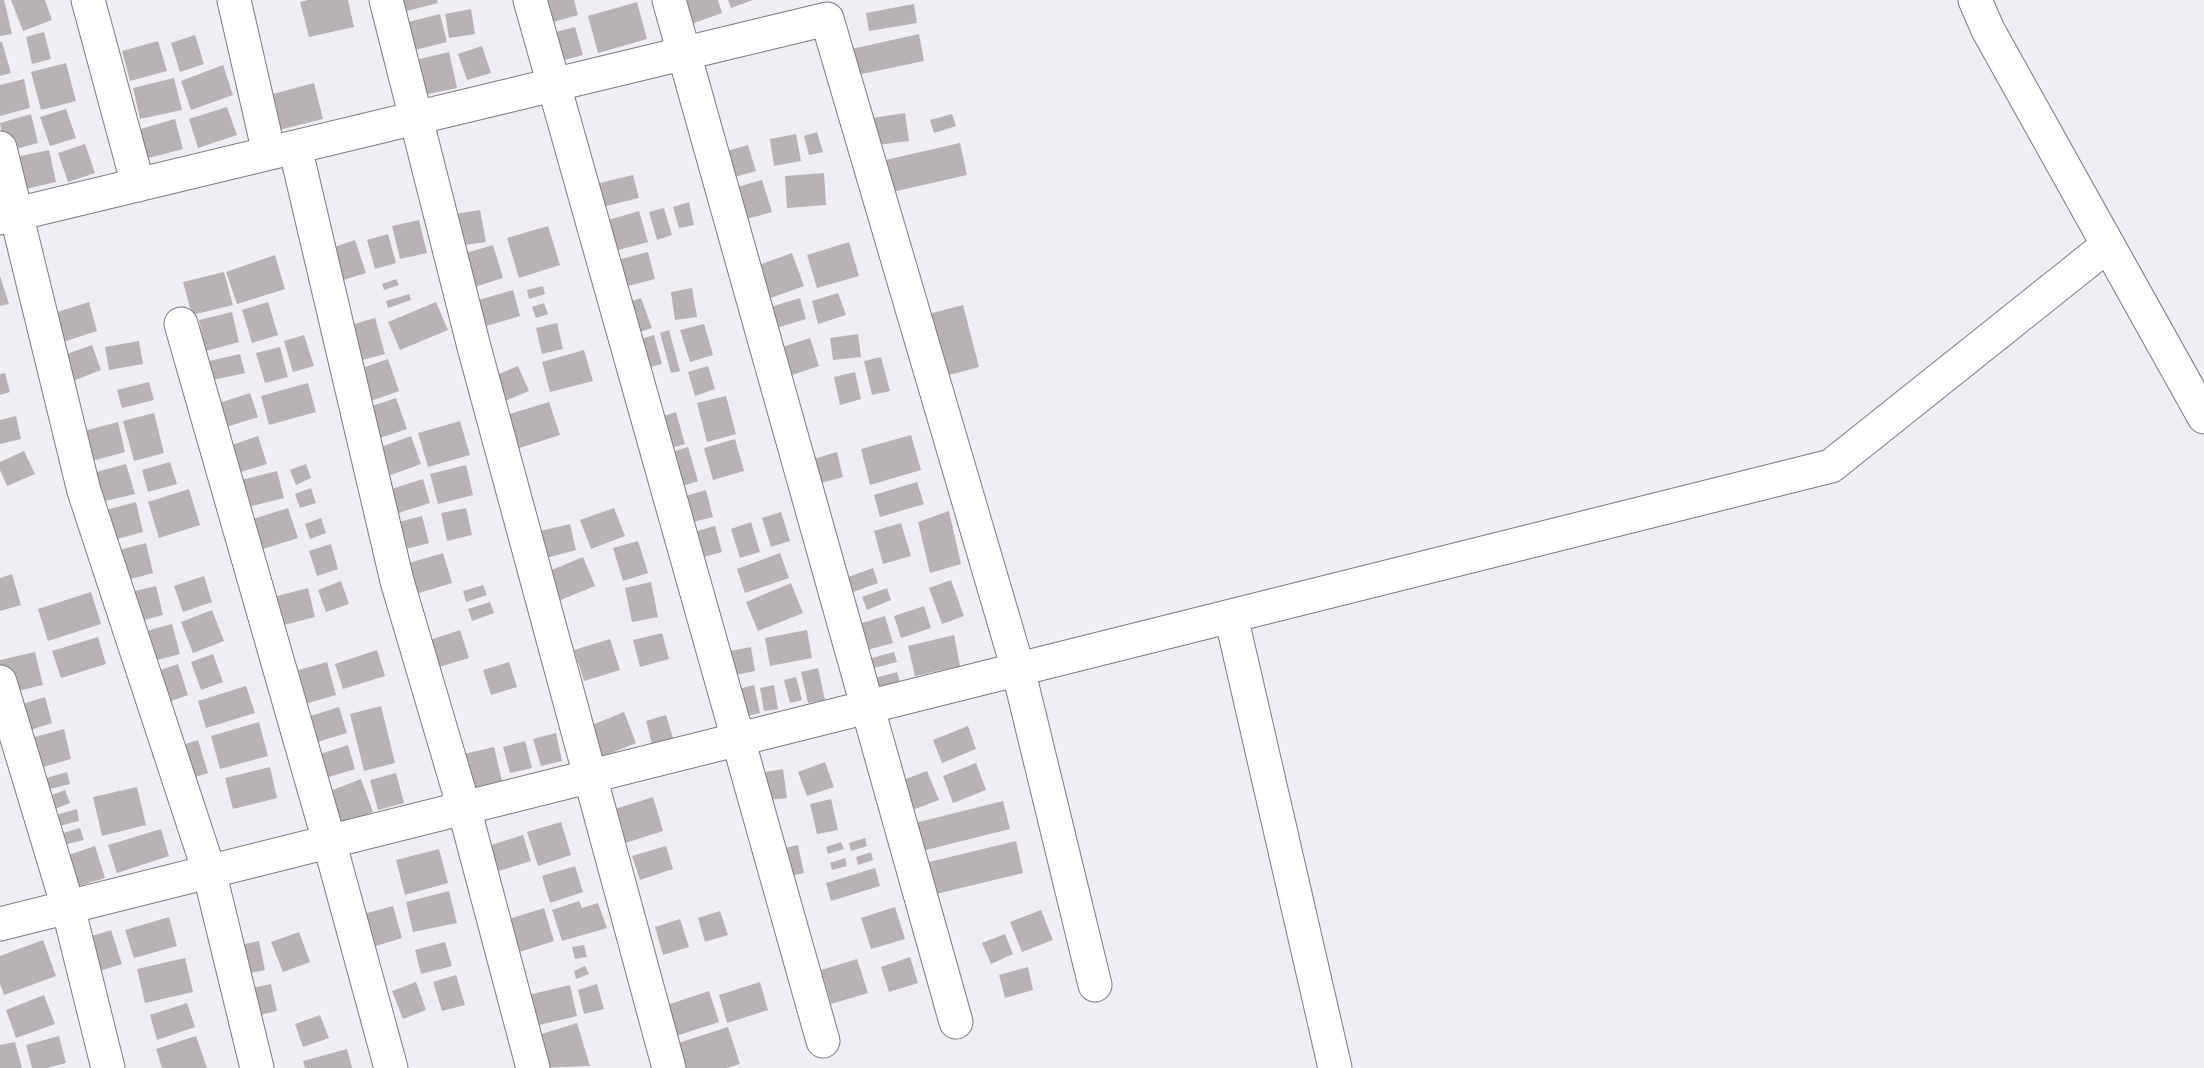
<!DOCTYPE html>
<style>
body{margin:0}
canvas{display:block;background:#efeef5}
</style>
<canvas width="2204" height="1068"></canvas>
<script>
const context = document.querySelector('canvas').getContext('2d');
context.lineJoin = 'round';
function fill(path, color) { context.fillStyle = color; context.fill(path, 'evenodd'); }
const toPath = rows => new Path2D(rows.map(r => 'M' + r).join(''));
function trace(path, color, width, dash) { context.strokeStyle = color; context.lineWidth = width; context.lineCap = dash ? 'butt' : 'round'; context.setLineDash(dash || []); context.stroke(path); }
fill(toPath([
 [0,0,4,0,12,34,0,36],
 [11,0,45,0,52,20,23,31],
 [308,0,348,0,354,27,309,37,300,2],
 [396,0,437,0,438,3,399,13],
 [540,0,574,0,578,15,546,24],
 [673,0,718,0,722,13,683,27],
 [728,0,753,0,731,8],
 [637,2,647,39,598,53,588,16],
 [914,4,917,23,869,31,866,13],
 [471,9,475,34,449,38,445,14],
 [440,14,447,42,407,52,400,24],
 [575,27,583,55,553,63,545,35],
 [44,32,51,59,32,64,26,37],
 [919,34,924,61,852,76,847,50],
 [195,35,204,64,180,72,171,43],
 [158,41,167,71,130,81,122,51],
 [0,42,2,42,11,73,0,76],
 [482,46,491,73,467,80,458,54],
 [449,52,457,88,414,97,407,62],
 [66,63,76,101,41,110,31,72],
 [223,65,233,95,191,110,181,81],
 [174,78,182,110,140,119,133,88],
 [24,79,30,108,0,116,0,85],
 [314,83,323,119,279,130,269,95],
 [227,107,237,135,198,148,189,119],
 [66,109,76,138,50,146,40,117],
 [905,113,909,141,870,146,866,119],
 [31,114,38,143,5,152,0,123],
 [952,114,956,126,934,133,930,120],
 [175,119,183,149,145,159,137,130],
 [817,132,823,152,809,155,804,136],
 [796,134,801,161,774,166,770,139],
 [960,143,967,175,888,193,881,161],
 [85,144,95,173,68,182,58,153],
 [748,145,756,171,727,179,720,153],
 [49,150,56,182,13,192,6,159],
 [824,173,826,205,787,208,785,176],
 [633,175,639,198,594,209,587,186],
 [762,180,772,212,740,221,730,189],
 [689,202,694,225,679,228,673,207],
 [664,208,672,235,657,240,649,212],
 [480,210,486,242,458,246,454,214],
 [639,211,648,242,600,255,591,225],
 [419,220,427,253,400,259,392,226],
 [548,226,560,265,519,278,507,238],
 [388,234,396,263,375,269,367,240],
 [355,240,366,273,334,283,323,251],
 [849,242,859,276,817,288,807,255],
 [493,245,503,278,465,290,456,256],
 [648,252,655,279,605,292,598,265],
 [792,253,804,286,768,299,756,266],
 [275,255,285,289,237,304,226,272],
 [224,272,233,305,192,315,183,282],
 [0,276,9,304,0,306],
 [396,279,399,285,384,290,382,284],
 [543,286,545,294,529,299,527,290],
 [692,288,697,317,675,320,671,292],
 [513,290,520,316,483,327,475,301],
 [838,293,846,315,818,324,812,301],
 [409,294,411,300,388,308,386,301],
 [641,298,652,328,625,337,614,307],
 [800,298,806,319,773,329,767,308],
 [89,302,97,331,60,343,51,314],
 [268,302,278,335,252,343,242,310],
 [436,302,448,330,400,350,388,322],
 [544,303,548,314,536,318,532,307],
 [963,305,979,367,938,378,921,316],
 [232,312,239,342,206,351,199,320],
 [375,318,385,354,347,364,337,329],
 [557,323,563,349,542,354,536,328],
 [704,324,713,355,690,362,680,330],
 [669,330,680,371,671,373,660,333],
 [858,334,861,357,833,360,830,338],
 [304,335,314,366,293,372,284,341],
 [654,335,662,364,629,373,621,345],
 [810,338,819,366,789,376,779,348],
 [139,341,143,364,109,370,105,347],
 [92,345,101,370,73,381,64,355],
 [280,347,288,377,265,383,256,353],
 [584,350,593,381,550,392,542,362],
 [240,354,245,373,213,380,209,361],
 [881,357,890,391,872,395,864,361],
 [388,359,399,391,359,405,348,373],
 [518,366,529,391,498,404,487,379],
 [708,366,715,389,695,396,688,372],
 [855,372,861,399,840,405,834,377],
 [5,373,10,392,0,395,0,374],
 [149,382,154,400,122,408,117,390],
 [308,383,316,412,269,425,261,396],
 [250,393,258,417,223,428,216,404],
 [726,396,736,434,707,442,697,403],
 [396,398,407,429,368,442,357,411],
 [549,402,560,435,513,450,503,416],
 [676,412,685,444,651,454,642,423],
 [154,413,164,453,134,461,123,421],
 [16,416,21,439,0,444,0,420],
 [460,421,470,455,428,467,418,433],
 [118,422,125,452,92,461,84,431],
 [911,435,921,470,870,485,861,449],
 [258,436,267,464,238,473,229,446],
 [411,436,421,464,380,479,370,451],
 [735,439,744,471,713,480,704,448],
 [688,447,698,481,674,489,662,455],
 [24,451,35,474,7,486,0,470,0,462],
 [837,452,843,477,814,485,807,461],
 [170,462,177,484,148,492,142,470],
 [126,464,135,494,101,502,93,473],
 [306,464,311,478,296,485,290,470],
 [466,465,473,495,438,504,430,474],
 [277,471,284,498,240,509,233,482],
 [423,479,430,503,392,515,385,491],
 [917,482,924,504,880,517,874,495],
 [311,488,316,503,300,508,295,494],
 [189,489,200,525,159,538,148,502],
 [706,490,713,517,681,525,675,499],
 [136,502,143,532,110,541,102,511],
 [288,508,298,538,260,550,250,520],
 [466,508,472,535,447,541,441,513],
 [614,508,625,536,591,549,580,520],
 [949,511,961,564,930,573,918,522],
 [781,512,790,541,771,547,762,518],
 [422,516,429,543,398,551,391,524],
 [321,518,326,533,310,539,305,524],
 [751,522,760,552,740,558,731,529],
 [901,523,911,556,883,564,874,531],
 [570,524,576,550,546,558,540,531],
 [715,526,722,552,686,562,679,536],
 [638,541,648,573,623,581,613,548],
 [146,543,153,573,120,582,112,552],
 [331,544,338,569,317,576,309,551],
 [443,553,452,583,409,596,399,566],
 [780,553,789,578,745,593,737,569],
 [583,557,595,586,558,601,547,572],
 [873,568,878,583,845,595,840,580],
 [12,574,21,605,0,611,0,578],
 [204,576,212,602,183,612,174,586],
 [951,580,964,616,942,624,929,588],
 [341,581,349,604,326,612,318,590],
 [651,582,658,617,632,622,625,588],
 [791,583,803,613,758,631,746,602],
 [483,585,487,595,466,602,463,591],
 [156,586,163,615,129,624,122,594],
 [308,588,315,617,280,626,273,597],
 [887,588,891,600,867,610,862,597],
 [91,592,101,624,48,641,38,609],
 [490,602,494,613,472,621,468,609],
 [924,606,931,628,901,638,894,616],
 [212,610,224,641,193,653,181,622],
 [885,616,893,643,867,650,859,624],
 [172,624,180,654,146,663,138,633],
 [460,630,469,658,432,669,424,642],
 [807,630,812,658,770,666,765,638],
 [662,633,669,659,640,667,633,640],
 [954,635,960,666,915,676,908,646],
 [98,637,106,664,61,678,52,651],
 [610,639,620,670,584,681,574,650],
 [751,647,755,671,725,677,720,653],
 [377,650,385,676,343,689,335,664],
 [35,652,43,685,1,695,0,660],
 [894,652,897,662,870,669,868,659],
 [213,654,223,682,201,690,191,662],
 [327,662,336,695,295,707,285,674],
 [509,662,517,687,491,695,483,670],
 [178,664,188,695,160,705,149,674],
 [818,668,825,700,808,703,801,672],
 [897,672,900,682,873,689,871,679],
 [796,677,802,700,790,703,784,680],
 [754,685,760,713,733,719,727,692],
 [774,685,778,709,764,711,760,688],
 [246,686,255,713,206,728,198,701],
 [45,697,52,723,24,732,16,706],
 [381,706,395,763,364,771,350,714],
 [339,707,347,733,304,746,295,721],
 [624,712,636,743,599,758,587,727],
 [666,715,673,738,652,744,646,721],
 [259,722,268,756,220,769,211,736],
 [968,726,976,749,942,763,933,740],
 [64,729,71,759,33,770,24,740],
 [556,733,562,761,541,766,533,739],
 [198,740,208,773,189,779,179,746],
 [525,741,532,768,510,773,503,747],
 [348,745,355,769,316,781,308,758],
 [494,747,502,781,464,790,455,756],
 [825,762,834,787,807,796,798,772],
 [976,763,986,790,953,803,943,776],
 [270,767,277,798,233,809,225,778],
 [783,769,787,798,758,801,754,774],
 [927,771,939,800,907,812,895,783],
 [67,772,70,784,46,790,43,779],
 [396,773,404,803,378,810,370,780],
 [361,779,373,812,337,825,325,793],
 [137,787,146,825,102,836,93,797],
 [65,790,70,803,52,810,47,797],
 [653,797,663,831,622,844,612,810],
 [831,799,838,830,817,834,810,804],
 [1003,801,1010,829,922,851,915,823],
 [77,809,79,821,55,827,52,816],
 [561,822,571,855,538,866,527,832],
 [80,828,84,840,59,846,57,835],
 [161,829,169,856,117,873,108,845],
 [523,835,531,861,496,872,488,846],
 [865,838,867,846,851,851,849,843],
 [1016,841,1023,873,936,894,929,862],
 [841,842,844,849,828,854,826,847],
 [798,845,804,873,778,879,771,851],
 [95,846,105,878,73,888,63,857],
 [666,846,673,869,640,880,632,856],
 [439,849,448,883,405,895,396,860],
 [871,852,873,860,858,865,856,857],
 [845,858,847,866,832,870,830,863],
 [575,866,583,892,550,903,542,876],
 [875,868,880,886,831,901,826,883],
 [449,891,457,923,413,932,406,902],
 [579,901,582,908,598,903,607,928,562,941,552,910],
 [393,906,402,938,366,949,356,916],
 [895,907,905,939,871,949,861,918],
 [544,908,554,941,513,954,503,921],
 [1041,910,1053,940,1022,952,1010,922],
 [720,911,728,935,705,942,698,918],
 [169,917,177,946,134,958,125,930],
 [680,919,689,947,663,955,655,927],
 [111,930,122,964,84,976,73,942],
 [299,932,310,962,283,972,271,942],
 [1005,934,1013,954,991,964,982,943],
 [43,940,56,976,4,995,0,984,0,956],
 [259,941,265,970,227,978,221,949],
 [445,942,452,966,421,974,415,950],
 [584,945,587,957,575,959,572,947],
 [910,957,918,983,889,992,881,967],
 [185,958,193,992,145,1003,137,969],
 [857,959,868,993,831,1004,821,970],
 [585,966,589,974,576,979,574,971],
 [1028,967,1033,990,1005,998,999,975],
 [456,975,465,1005,442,1011,433,982],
 [416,982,426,1010,403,1019,392,991],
 [760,982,768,1010,727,1023,719,995],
 [271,984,277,1011,234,1021,228,993],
 [597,984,604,1009,584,1014,578,990],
 [570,985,577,1016,531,1027,524,996],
 [709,991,719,1022,676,1036,667,1005],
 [44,995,55,1024,16,1038,6,1010],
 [187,1003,195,1027,157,1040,150,1015],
 [320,1015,329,1038,303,1047,295,1024],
 [577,1023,590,1066,541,1068,532,1037],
 [728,1027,740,1064,726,1068,686,1068,678,1043],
 [59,1036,66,1063,47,1068,32,1068,26,1045],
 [196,1036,207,1068,162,1068,156,1049],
 [15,1042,22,1068,0,1068,0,1045],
 [347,1049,352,1068,305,1068,303,1061]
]), '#b8b2b5');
const street = toPath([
 [88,0,138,185],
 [234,0,269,153],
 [386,0,474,347,669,1068],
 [530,0,823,1041],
 [669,0,956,1022],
 [295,147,397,581,464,808,533,1068],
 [0,148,84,491,209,871,257,1068],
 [0,218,827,19,1018,669,1095,985],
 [181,324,329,841,391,1068],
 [0,682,68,907,108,1068],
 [0,924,1231,616],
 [1335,1068,1231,616,1831,466,2108,245]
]);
const secondary = toPath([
 [1975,0,1988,30,2204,417]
]);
trace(street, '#7b7a80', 35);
trace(secondary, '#7b7a80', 35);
trace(street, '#fff', 33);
trace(secondary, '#fff', 33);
</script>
